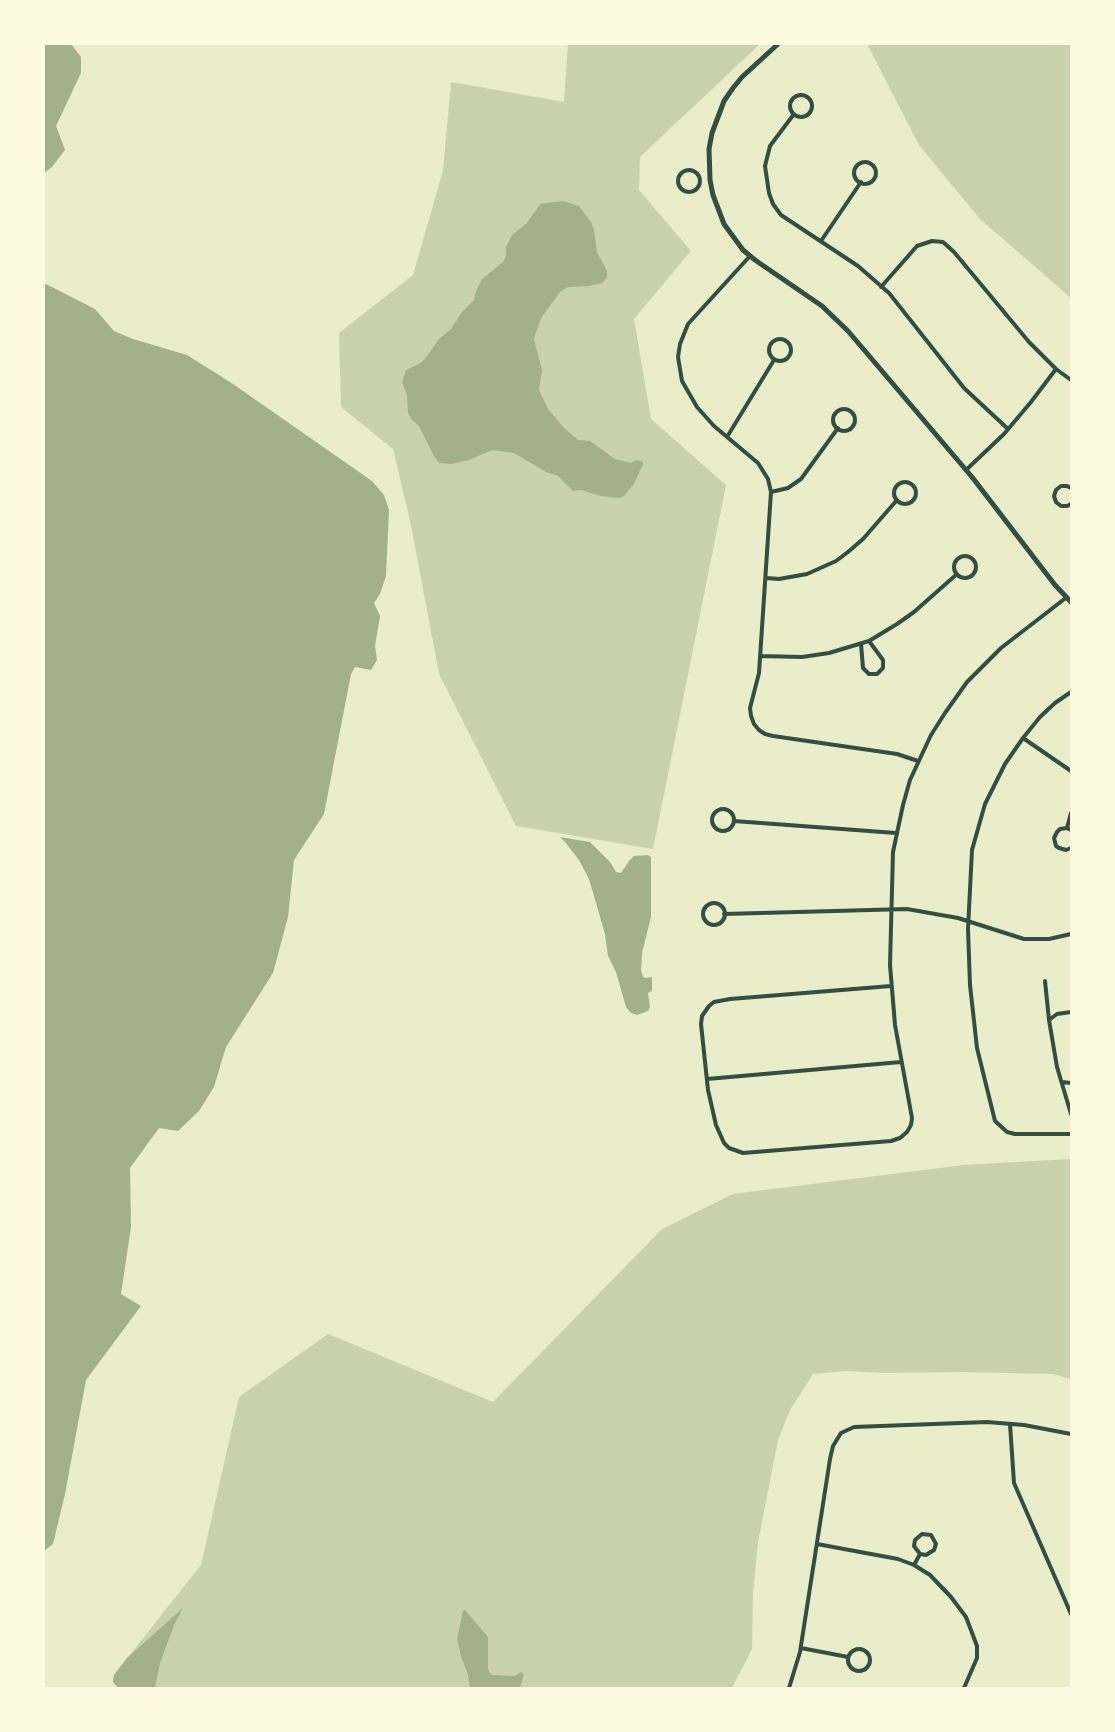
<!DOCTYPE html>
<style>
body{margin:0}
#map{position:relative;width:1115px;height:1732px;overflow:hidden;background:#e9edc9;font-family:"Source Serif 4",serif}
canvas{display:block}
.frame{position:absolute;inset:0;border:45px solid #fefae0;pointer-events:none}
</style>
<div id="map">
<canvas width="1115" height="1732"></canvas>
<div class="frame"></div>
</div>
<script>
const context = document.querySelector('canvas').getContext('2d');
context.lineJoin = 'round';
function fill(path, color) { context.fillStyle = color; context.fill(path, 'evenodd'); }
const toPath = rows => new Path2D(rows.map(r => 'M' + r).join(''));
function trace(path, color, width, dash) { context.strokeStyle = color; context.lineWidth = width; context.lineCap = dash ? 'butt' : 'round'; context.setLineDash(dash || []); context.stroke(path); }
fill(toPath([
 [568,44,760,44,640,157,639,190,691,251,634,319,651,419,726,485,653,849,516,826,439,674,411,525,393,449,341,407,339,333,413,275,443,171,451,82,564,102],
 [867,44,1071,44,1071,298,980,219,919,145],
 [1071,1159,1071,1379,1053,1374,960,1372,884,1373,846,1371,813,1374,790,1410,778,1440,758,1542,753,1593,752,1649,732,1688,118,1688,113,1682,114,1675,201,1565,239,1397,328,1334,493,1402,662,1229,733,1194,963,1165]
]), '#cad2ad');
fill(toPath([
 [44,44,71,44,81,57,81,73,56,126,65,150,52,167,44,173],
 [563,201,579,206,591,222,594,230,597,252,607,271,607,278,602,283,589,286,568,287,560,292,541,318,534,339,542,370,539,390,548,409,564,428,578,440,590,441,615,459,631,463,636,460,642,461,643,464,634,484,624,496,619,498,600,496,581,490,573,491,558,476,546,472,514,453,492,450,469,460,452,464,439,463,434,456,419,426,412,420,408,413,407,395,402,382,406,370,419,364,425,359,439,339,451,329,462,312,474,300,476,291,482,279,503,262,506,256,506,247,512,235,527,223,540,204],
 [44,283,95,309,114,331,133,339,187,355,233,384,372,481,384,495,389,510,386,576,380,594,374,603,380,616,375,646,377,660,371,670,355,667,351,674,324,814,294,860,288,917,273,973,226,1047,214,1087,199,1111,178,1131,159,1128,130,1168,131,1227,121,1294,141,1306,86,1380,65,1494,53,1544,44,1551],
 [560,837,590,842,610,862,616,872,621,873,629,861,634,856,648,855,651,857,651,917,642,953,641,970,643,977,646,978,652,977,652,991,648,993,650,1007,648,1011,637,1015,631,1013,626,1007,616,972,608,956,605,934,589,879,579,860,565,842],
 [183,1608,174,1625,160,1663,155,1688,118,1688,113,1682,114,1675,120,1667,127,1658],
 [465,1610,488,1637,488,1669,491,1675,515,1676,521,1672,524,1674,520,1688,470,1688,468,1675,461,1656,457,1639,463,1611]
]), '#a3b18a');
trace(toPath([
 '790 106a11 11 0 1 1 22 0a11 11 0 1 1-22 0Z',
 [794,114,770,146,765,166,769,193,773,204,781,215,858,266,889,293,964,388,1008,429],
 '854 173a11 11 0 1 1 22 0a11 11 0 1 1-22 0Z',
 '678 181a11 11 0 1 1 22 0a11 11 0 1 1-22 0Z',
 [821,241,861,182],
 [750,256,688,324,680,344,678,357,682,381,697,407,714,426,758,463,768,479,771,492,759,673,750,708,751,716,754,724,759,730,765,734,773,736,897,754,918,761],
 [881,287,917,246,932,241,943,242,954,252,1029,342,1056,369,1071,380],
 '769 350a11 11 0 1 1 22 0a11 11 0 1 1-22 0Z',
 '833 420a11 11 0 1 1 22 0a11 11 0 1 1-22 0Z',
 [727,437,774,360],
 [966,470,1004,434,1031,402,1056,369],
 '894 493a11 11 0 1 1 22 0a11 11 0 1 1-22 0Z',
 [1071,488,1067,486,1061,486,1056,490,1054,496,1056,502,1061,506,1067,506,1071,504],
 [771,492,788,488,801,479,838,428],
 '954 567a11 11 0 1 1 22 0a11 11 0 1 1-22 0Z',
 [766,578,779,579,807,574,836,561,848,552,863,539,897,500],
 [861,644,863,668,869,674,877,674,883,668,883,660,869,641],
 [761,656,802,657,829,653,869,641,897,624,914,612,957,574],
 [1071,692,1055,703,1040,717,1023,738,1005,764,985,804,972,850,968,929,970,985,977,1048,995,1121,1007,1132,1015,1134,1071,1134],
 [1023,738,1071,771],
 '712 820a11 11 0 1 1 22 0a11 11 0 1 1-22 0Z',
 [734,821,896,833],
 [1067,828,1071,813],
 [1071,830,1067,828,1060,829,1057,832,1054,838,1056,846,1059,848,1066,850,1071,848],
 '703 914a11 11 0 1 1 22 0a11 11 0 1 1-22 0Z',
 [724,914,907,909,958,918,1024,939,1049,939,1071,934],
 [1045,981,1049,1020,1057,1067,1071,1114],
 [891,986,730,999,714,1002,709,1006,702,1016,701,1024,708,1090,716,1125,724,1143,729,1148,743,1153,891,1141,900,1138,907,1132,911,1125,912,1118,895,1025,890,965,893,852,903,805,910,780,931,735,945,713,967,682,1001,648,1067,597],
 [1049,1020,1057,1014,1071,1012],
 [707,1079,901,1062],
 [1062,1082,1071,1083],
 [1010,1424,1014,1483,1071,1614],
 [817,1544,898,1559,914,1565,930,1575,951,1597,966,1617,977,1646,977,1658,964,1688],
 [914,1565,920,1554,914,1546,915,1540,922,1534,931,1535,936,1544,934,1550,926,1555,920,1554],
 [801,1648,848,1657],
 '848 1660a11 11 0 1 1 22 0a11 11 0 1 1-22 0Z',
 [789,1688,800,1652,830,1459,833,1446,841,1433,854,1427,987,1422,1024,1425,1071,1434]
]), '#344e41', 4);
trace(toPath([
 [778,44,742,77,733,88,724,101,712,133,709,149,710,180,713,195,724,224,743,250,755,260,822,306,848,331,972,477,1055,585,1071,602]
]), '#344e41', 5);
</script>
